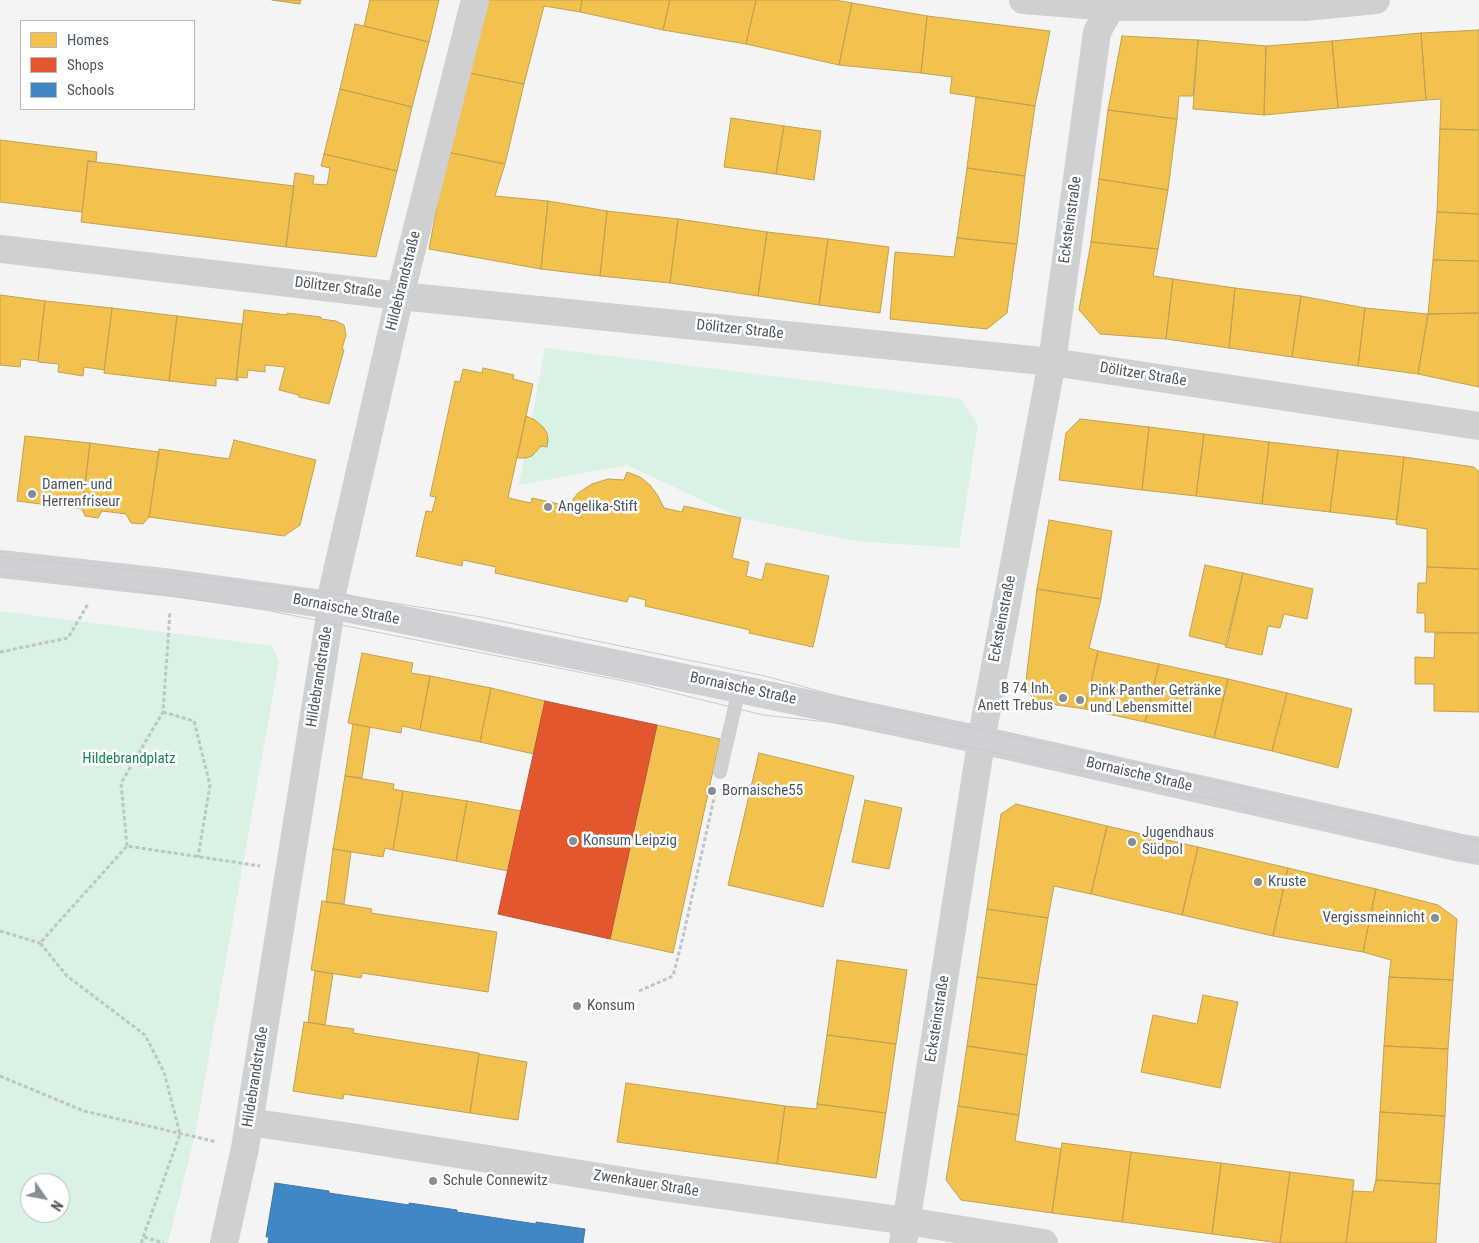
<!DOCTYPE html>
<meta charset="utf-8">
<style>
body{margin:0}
#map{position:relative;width:1479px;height:1243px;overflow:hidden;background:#f4f4f4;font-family:"Roboto Condensed",sans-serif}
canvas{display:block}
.legend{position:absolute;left:20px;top:20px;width:175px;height:90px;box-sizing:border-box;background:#fff;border:1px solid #b7bbc0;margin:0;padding:6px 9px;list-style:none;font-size:15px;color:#4a5661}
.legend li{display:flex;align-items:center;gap:10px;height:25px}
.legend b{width:25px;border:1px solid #b7bbc0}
.north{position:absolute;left:20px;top:1173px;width:50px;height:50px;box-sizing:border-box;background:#fff;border:1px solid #b7bbc0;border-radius:50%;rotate:123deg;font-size:14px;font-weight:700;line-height:20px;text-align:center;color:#4a5661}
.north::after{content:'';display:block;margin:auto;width:18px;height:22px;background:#868d94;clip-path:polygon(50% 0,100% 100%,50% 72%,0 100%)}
</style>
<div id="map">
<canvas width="1479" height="1243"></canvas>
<ul class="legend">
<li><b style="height:14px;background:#f2c14e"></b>Homes</li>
<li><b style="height:14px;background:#e4572e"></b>Shops</li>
<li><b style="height:14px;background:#3f88c5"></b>Schools</li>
</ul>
<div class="north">N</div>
</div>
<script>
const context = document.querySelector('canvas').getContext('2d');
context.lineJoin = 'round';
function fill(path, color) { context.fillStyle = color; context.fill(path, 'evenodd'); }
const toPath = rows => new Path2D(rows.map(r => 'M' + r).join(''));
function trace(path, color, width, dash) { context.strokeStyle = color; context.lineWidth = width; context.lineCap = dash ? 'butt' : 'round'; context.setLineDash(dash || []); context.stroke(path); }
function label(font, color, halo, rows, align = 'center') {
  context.font = font + ' "Roboto Condensed",sans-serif'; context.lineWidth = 5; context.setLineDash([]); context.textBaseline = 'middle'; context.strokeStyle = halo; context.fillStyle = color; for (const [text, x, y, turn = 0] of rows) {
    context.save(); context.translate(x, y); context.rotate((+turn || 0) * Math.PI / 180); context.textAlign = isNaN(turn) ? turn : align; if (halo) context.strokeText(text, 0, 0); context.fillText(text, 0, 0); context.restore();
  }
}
fill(toPath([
 [545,348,961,399,978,425,959,548,855,541,740,518,627,465,519,485],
 [0,611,272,646,279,661,195,1135,168,1243,0,1243],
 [30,1183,60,1183,60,1213,30,1213]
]), '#d9f2e3');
const homes = toPath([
 [272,0,301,0,300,4,272,0],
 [370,0,439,0,429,42,364,26,370,0],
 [487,0,582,0,580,12,544,6,524,84,469,73,487,0],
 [582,0,670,0,663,30,580,12,582,0],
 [670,0,756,0,746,44,663,30,670,0],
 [756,0,835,0,852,3,839,65,746,44,756,0],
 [852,3,927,16,921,73,839,65,852,3],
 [927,16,1050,31,1035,106,950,93,952,77,921,73,927,16],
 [355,24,429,42,412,107,340,89,355,24],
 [1479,30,1479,130,1440,129,1441,99,1426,100,1421,33,1479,30],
 [1421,33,1426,100,1338,108,1332,41,1421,33],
 [1122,36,1198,40,1193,96,1179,96,1177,119,1108,110,1122,36],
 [1198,40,1266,46,1264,115,1193,109,1198,40],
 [1332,41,1338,108,1264,115,1266,46,1332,41],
 [469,73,524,84,505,164,447,152,469,73],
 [340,89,412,107,397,171,324,154,340,89],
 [976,97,1035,106,1025,176,967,168,976,97],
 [1108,110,1177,119,1168,190,1099,179,1108,110],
 [731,118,784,126,776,174,724,167,731,118],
 [784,126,821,131,814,180,776,174,784,126],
 [1440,129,1479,130,1479,214,1437,212,1440,129],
 [0,140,97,152,96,162,88,161,82,212,0,202,0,140],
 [447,152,505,164,495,196,548,201,541,269,429,249,447,152],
 [324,154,397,171,376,257,286,247,295,173,314,176,313,184,327,185,330,168,321,166,324,154],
 [88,161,294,186,286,247,81,222,88,161],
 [967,168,1025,176,1017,244,957,238,967,168],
 [1099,179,1168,190,1158,249,1091,242,1099,179],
 [548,201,607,211,600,276,541,269,548,201],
 [607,211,678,219,670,283,600,276,607,211],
 [1437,212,1479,214,1479,261,1433,260,1437,212],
 [678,219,767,232,758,296,670,283,678,219],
 [767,232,828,239,819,305,758,296,767,232],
 [957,238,1017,244,1007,313,987,329,890,319,895,252,954,257,957,238],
 [828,239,889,247,880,313,819,305,828,239],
 [1091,242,1158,249,1153,276,1173,279,1166,339,1100,334,1079,310,1091,242],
 [1433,260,1479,261,1479,313,1428,314,1433,260],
 [1173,279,1235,288,1229,348,1166,339,1173,279],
 [1235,288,1301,296,1292,357,1229,348,1235,288],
 [0,295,45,301,38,361,21,359,20,367,0,365,0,295],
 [1301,296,1365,308,1358,366,1292,357,1301,296],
 [45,301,112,308,104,370,84,367,83,376,58,372,59,364,38,362,45,301],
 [112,308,177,316,169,381,104,373,112,308],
 [1365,308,1428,314,1418,374,1358,366,1365,308],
 [244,310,287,315,287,313,321,317,321,319,336,321,344,325,346,335,342,349,344,350,329,404,299,397,299,395,279,390,285,367,265,365,265,372,248,370,247,378,238,377,238,381,236,380,244,310],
 [1479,313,1479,387,1418,374,1428,314,1479,313],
 [177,316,242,324,236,380,216,378,216,386,169,381,177,316],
 [483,368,514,375,513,379,533,384,508,498,531,503,532,498,568,506,578,493,592,484,608,479,624,480,627,472,640,477,650,485,658,496,664,508,682,512,684,506,741,518,732,558,749,562,746,576,762,580,766,563,829,576,813,647,749,633,750,630,645,606,646,600,629,596,627,602,495,573,496,567,463,560,462,566,416,556,426,511,432,512,436,497,430,496,455,381,460,382,463,369,482,373,483,368],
 [526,416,535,420,543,427,547,433,548,440,547,447,541,446,532,456,526,458,517,458,526,416],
 [1080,419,1149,427,1142,490,1059,480,1066,433,1080,419],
 [1149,427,1204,434,1196,496,1142,490,1149,427],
 [1204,434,1269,442,1262,504,1196,496,1204,434],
 [25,436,90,443,82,509,56,505,56,507,41,505,41,504,17,501,25,436],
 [234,440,316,460,300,525,284,536,149,517,159,449,229,459,234,440],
 [1269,442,1338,450,1330,512,1262,504,1269,442],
 [90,443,159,452,149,517,143,524,131,523,126,514,102,511,98,518,85,516,82,509,90,443],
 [1338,450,1404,457,1397,520,1330,512,1338,450],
 [1404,457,1474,467,1479,472,1479,569,1427,567,1427,529,1396,524,1404,457],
 [1049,520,1112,531,1101,599,1037,589,1049,520],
 [1205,565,1243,573,1227,645,1189,636,1205,565],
 [1427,567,1479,569,1479,633,1425,632,1425,613,1417,613,1418,583,1426,583,1427,567],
 [1243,573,1313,589,1307,619,1284,614,1280,628,1268,626,1262,655,1225,647,1243,573],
 [1037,589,1101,599,1089,648,1098,651,1085,709,1036,702,1025,688,1037,589],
 [1435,633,1479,633,1479,712,1434,711,1434,684,1415,684,1415,657,1434,658,1435,633],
 [1098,651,1159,664,1145,722,1085,709,1098,651],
 [362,653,413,663,411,673,430,676,420,730,402,726,401,733,348,723,362,653],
 [1159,664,1228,679,1214,738,1145,722,1159,664],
 [430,676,491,688,480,742,420,730,430,676],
 [1228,679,1287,693,1272,751,1214,738,1228,679],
 [491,688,545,701,534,754,480,742,491,688],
 [1287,693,1352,709,1338,768,1272,751,1287,693],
 [353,724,370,727,362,778,345,776,353,724],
 [657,725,720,739,673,953,610,939,657,725],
 [759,753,854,776,823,907,728,885,759,753],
 [345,776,394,784,393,789,403,791,393,850,385,848,383,857,333,849,345,776],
 [403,791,467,801,456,861,393,850,403,791],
 [865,800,902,808,889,869,852,862,865,800],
 [467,801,521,811,508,871,456,861,467,801],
 [1016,804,1107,826,1091,894,1054,886,1048,918,987,909,1001,814,1016,804],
 [1107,826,1198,847,1182,915,1091,894,1107,826],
 [1198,847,1288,868,1273,936,1182,915,1198,847],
 [333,849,351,852,344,904,326,902,333,849],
 [1288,868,1376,889,1363,952,1273,936,1288,868],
 [1376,889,1438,905,1457,919,1453,980,1389,977,1391,960,1363,952,1376,889],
 [322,901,372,909,371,913,497,932,488,992,362,973,361,978,311,970,322,901],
 [987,909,1048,918,1037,985,977,977,987,909],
 [837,960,907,970,896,1044,827,1035,837,960],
 [315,971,333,974,325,1025,308,1022,315,971],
 [977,977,1037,985,1027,1055,967,1046,977,977],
 [1389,977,1453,980,1448,1049,1384,1046,1389,977],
 [1203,995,1238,1002,1220,1088,1141,1072,1153,1015,1197,1024,1203,995],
 [304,1022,354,1029,353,1033,479,1053,470,1113,344,1094,343,1099,293,1091,304,1022],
 [827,1035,896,1044,886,1113,817,1104,827,1035],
 [967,1046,1027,1055,1019,1115,958,1106,967,1046],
 [1384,1046,1448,1049,1445,1116,1380,1112,1384,1046],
 [479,1054,527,1062,518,1120,470,1113,479,1054],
 [626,1083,785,1106,777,1164,617,1142,626,1083],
 [817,1104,886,1113,876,1178,777,1164,785,1106,817,1109,817,1104],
 [958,1106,1019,1115,1015,1141,1061,1149,1052,1213,961,1200,946,1180,958,1106],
 [1380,1112,1445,1116,1440,1184,1376,1180,1380,1112],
 [1062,1143,1131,1152,1122,1222,1052,1213,1062,1143],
 [1131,1152,1221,1163,1212,1234,1122,1222,1131,1152],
 [1221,1163,1290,1172,1280,1243,1212,1234,1221,1163],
 [1290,1172,1354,1180,1346,1243,1280,1243,1290,1172],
 [1376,1180,1440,1184,1436,1243,1346,1243,1353,1191,1373,1192,1376,1180]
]);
fill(homes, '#f2c14e');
trace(homes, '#c0a154', 1);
const shops = toPath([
 [545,701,657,725,610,939,498,914,545,701]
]);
fill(shops, '#e4572e');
trace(shops, '#b6573d', 1);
const schools = toPath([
 [275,1183,329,1191,329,1193,409,1205,409,1203,457,1210,457,1212,536,1224,536,1222,585,1229,583,1243,268,1243,269,1237,266,1237,275,1183]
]);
fill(schools, '#3f88c5');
trace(schools, '#4279a7', 1);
trace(toPath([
 [0,652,68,638,88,604],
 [163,712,194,721,210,785,198,857],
 [127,846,121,783,163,712,170,611],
 [0,931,40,943],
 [639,991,673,976,683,937,715,794],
 [0,1076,84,1111,217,1142],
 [144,1237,164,1243],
 [141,1243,180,1134,164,1072,145,1035,67,976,40,943,127,846,260,866]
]), '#bcc7c4', 3, [4, 2.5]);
trace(toPath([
 [720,772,739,689]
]), '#ced0d2', 14);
trace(toPath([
 [1023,0,1111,7,1305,7,1376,0],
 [0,249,400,296,1052,362,1479,426],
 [249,1122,351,1137,662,1187,907,1221,1044,1243],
 [224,1243,245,1148,329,622,332,593,400,296,475,0],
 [903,1243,983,730,1052,362,1097,32,1111,7,1116,0]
]), '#ced0d2', 28);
trace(toPath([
 [0,564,172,583,331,605,739,689,981,740,1461,848,1479,851]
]), '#ced0d4', 28);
trace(toPath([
 [0,557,147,571,332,593,481,617,765,676,881,708,1145,765,1398,824,1479,841],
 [0,574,98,585,265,610,634,683,763,715,874,727,1226,802,1463,859,1479,861]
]), '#c9cacc', 1);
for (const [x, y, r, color] of [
 [32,494,5,"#868d94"],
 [548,507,5,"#868d94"],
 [1063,698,5,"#868d94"],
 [1080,700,5,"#868d94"],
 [712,791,5,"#868d94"],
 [573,841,5,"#868d94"],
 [1132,842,5,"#868d94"],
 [1258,882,5,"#868d94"],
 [1435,918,5,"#868d94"],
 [577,1006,5,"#868d94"],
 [433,1181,5,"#868d94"]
]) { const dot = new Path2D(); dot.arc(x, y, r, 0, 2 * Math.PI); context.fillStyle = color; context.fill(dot); trace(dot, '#fff', 2); }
label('15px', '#4a5661', '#fff', [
 ["Ecksteinstraße",1071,220,-82],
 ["Hildebrandstraße",404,281,-76],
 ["Dölitzer Straße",338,288,7],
 ["Dölitzer Straße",740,330,6],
 ["Dölitzer Straße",1143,375,9],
 ["Bornaische Straße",346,610,11],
 ["Ecksteinstraße",1003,619,-79],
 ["Hildebrandstraße",320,677,-81],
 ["Bornaische Straße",743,689,12],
 ["Bornaische Straße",1139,775,13],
 ["Ecksteinstraße",938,1019,-81],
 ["Hildebrandstraße",256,1077,-81],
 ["Zwenkauer Straße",646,1184,9]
]);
label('15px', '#4a5661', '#fff', [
 ["Damen- und",42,485],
 ["Herrenfriseur",42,502],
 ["Angelika-Stift",558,507],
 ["B 74 Inh.",1053,689,"right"],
 ["Anett Trebus",1053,706,"right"],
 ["Pink Panther Getränke",1090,691],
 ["und Lebensmittel",1090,708],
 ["Bornaische55",722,791],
 ["Jugendhaus",1142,833],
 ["Südpol",1142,850],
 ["Konsum Leipzig",583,841],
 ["Kruste",1268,882],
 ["Vergissmeinnicht",1425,918,"right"],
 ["Konsum",587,1006],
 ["Schule Connewitz",443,1181]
], 'left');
label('15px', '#17864f', '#fff', [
 ["Hildebrandplatz",129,759]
]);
</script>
